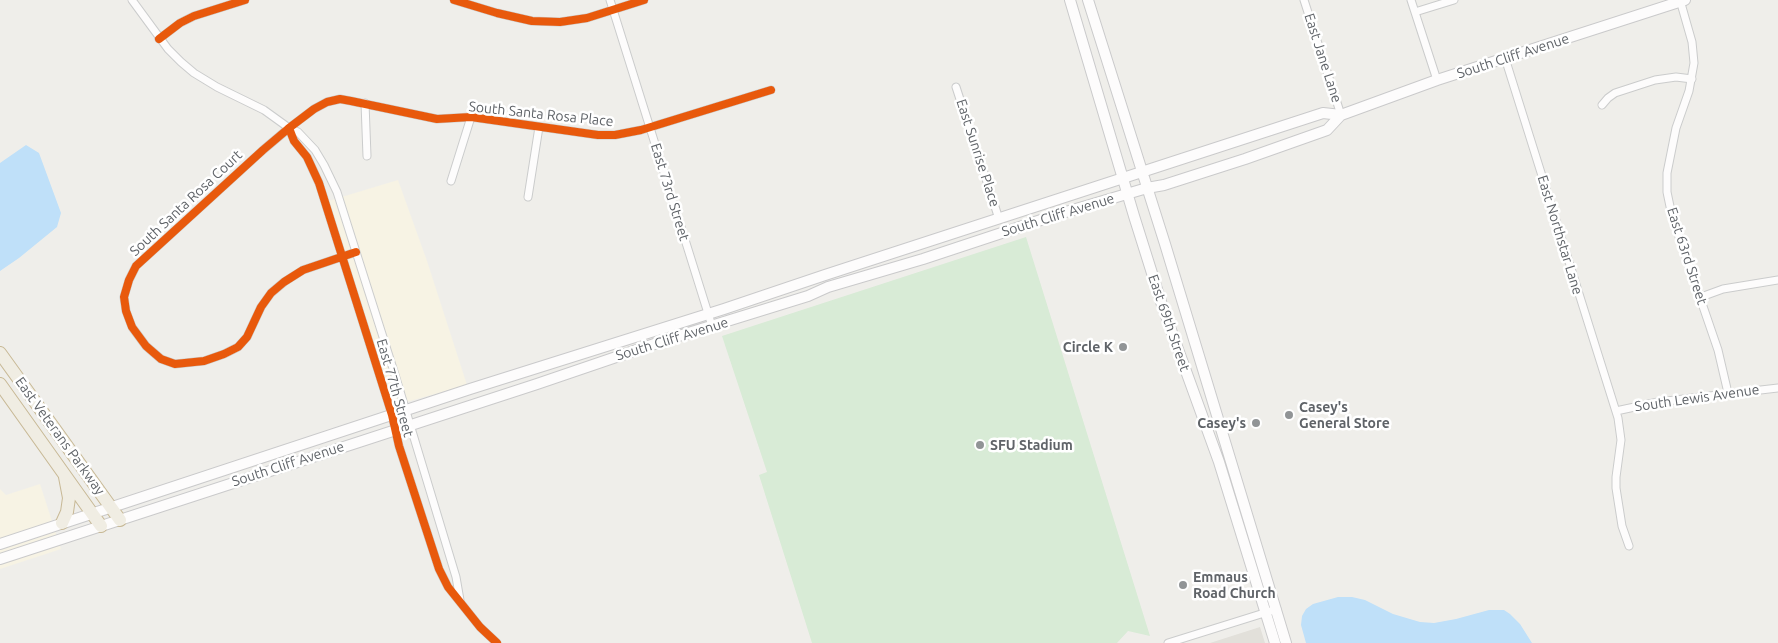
<!DOCTYPE html>
<style>
body{margin:0}
canvas{display:block;background:#efeeea}
</style>
<canvas width="1778" height="643"></canvas>
<script>
const context = document.querySelector('canvas').getContext('2d');
context.lineJoin = 'round';
function fill(path, color) { context.fillStyle = color; context.fill(path, 'evenodd'); }
const toPath = rows => new Path2D(rows.map(r => 'M' + r).join(''));
function trace(path, color, width, dash) { context.strokeStyle = color; context.lineWidth = width; context.lineCap = dash ? 'butt' : 'round'; context.setLineDash(dash || []); context.stroke(path); }
function label(font, color, halo, rows, align = 'center') {
  context.font = font + ' Ubuntu,sans-serif'; context.lineWidth = 5; context.setLineDash([]); context.textBaseline = 'middle'; context.strokeStyle = halo; context.fillStyle = color; for (const [text, x, y, turn = 0] of rows) {
    context.save(); context.translate(x, y); context.rotate((+turn || 0) * Math.PI / 180); context.textAlign = isNaN(turn) ? turn : align; if (halo) context.strokeText(text, 0, 0); context.fillText(text, 0, 0); context.restore();
  }
}
fill(toPath([
 [398,180,427,261,467,385,392,406,325,202],
 [40,484,61,549,0,569,0,489,6,495]
]), '#f7f3e4');
fill(toPath([
 [1260,627,1265,643,1210,643]
]), '#e2e0da');
fill(toPath([
 [1026,237,1150,636,1128,631,1117,643,812,643,759,475,767,472,722,336]
]), '#d8ebd6');
fill(toPath([
 [26,145,39,153,61,213,57,227,19,258,0,271,0,163],
 [1338,597,1352,597,1365,600,1393,614,1420,622,1434,623,1456,619,1489,610,1504,610,1510,614,1520,624,1532,643,1306,643,1301,625,1302,616,1306,609,1313,604]
]), '#bfe0f9');
const street = toPath([
 [132,0,168,49,181,62,194,73,217,87,264,110,289,128,298,132,315,150,324,165,337,192,396,378,456,577,460,600],
 [454,0,497,13,532,21,560,22,587,18,644,0],
 [610,0,712,326],
 [1304,0,1341,115],
 [1411,0,1437,80],
 [1680,0,1692,42,1694,63,1689,91,1676,128,1667,173,1667,192,1672,216,1718,350,1728,393],
 [1415,12,1454,0],
 [159,39,180,23,194,16,245,0],
 [1505,58,1618,418,1621,440,1616,477,1616,488,1622,526,1629,546],
 [956,87,999,219],
 [365,103,367,156],
 [1602,105,1608,98,1615,93,1655,80,1676,77,1692,79],
 [289,128,294,141,307,157,319,183,392,415,399,446,439,569,448,587,480,627,497,643],
 [451,181,471,117],
 [528,197,539,127],
 [356,252,303,270,284,282,271,293,261,307,247,337,238,347,224,354,204,361,175,364,161,359,146,346,132,327,126,311,124,297,129,280,136,266,263,150,289,128,314,109,327,102,340,99,351,101,437,119,471,117,598,135,615,135,641,130,771,90],
 [1701,297,1723,289,1778,280],
 [1616,411,1658,402,1778,388],
 [1168,643,1277,609]
]);
const secondary = toPath([
 [1070,0,1134,216,1162,305,1219,462,1275,643],
 [1088,0,1165,244,1286,643],
 [0,544,470,389,724,309,825,275,1323,113,1341,115],
 [0,559,537,384,669,339,808,296,828,287,923,259,1059,214,1147,188,1164,185,1245,159,1327,130,1341,115,1437,80,1685,0]
]);
const highway = toPath([
 [0,353,120,520],
 [0,384,101,526],
 [62,523,67,512,69,498,65,477]
]);
trace(street, '#cbcccc', 9);
trace(secondary, '#cacacb', 12);
trace(highway, '#c8b996', 14);
trace(street, '#fdfcfc', 7);
trace(secondary, '#fdfcfc', 10);
trace(highway, '#f0ede3', 12);
trace(toPath([
 [454,0,497,13,532,21,560,22,587,18,644,0],
 [159,39,180,23,194,16,245,0],
 [289,128,294,141,307,157,319,183,392,415,399,446,439,569,448,587,480,627,497,643],
 [356,252,303,270,284,282,271,293,261,307,247,337,238,347,224,354,204,361,175,364,161,359,146,346,132,327,126,311,124,297,129,280,136,266,263,150,289,128,314,109,327,102,340,99,351,101,437,119,471,117,598,135,615,135,641,130,771,90]
]), '#e8590c', 8);
for (const [x, y, r, color] of [
 [1123,347,5,"#919496"],
 [1289,415,5,"#919496"],
 [1256,423,5,"#919496"],
 [980,445,5,"#919496"],
 [1183,585,5,"#919496"]
]) { const dot = new Path2D(); dot.arc(x, y, r, 0, 2 * Math.PI); context.fillStyle = color; context.fill(dot); trace(dot, '#fff', 2); }
label('14px', '#5f6368', '#fff', [
 ["South Cliff Avenue",1513,56,-18],
 ["East Jane Lane",1323,58,72],
 ["South Santa Rosa Place",541,114,6],
 ["East Sunrise Place",978,153,72],
 ["East 73rd Street",670,192,73],
 ["South Santa Rosa Court",186,203,-43],
 ["South Cliff Avenue",1058,215,-17],
 ["East Northstar Lane",1560,235,73],
 ["East 63rd Street",1687,256,72],
 ["East 69th Street",1169,323,71],
 ["South Cliff Avenue",672,339,-17],
 ["East 77th Street",395,388,74],
 ["South Lewis Avenue",1697,398,-8],
 ["East Veterans Parkway",60,436,54],
 ["South Cliff Avenue",288,464,-18]
]);
label('bold 14px', '#5f6368', '#fff', [
 ["Circle K",1113,347,"right"],
 ["Casey's",1299,407],
 ["General Store",1299,423],
 ["Casey's",1246,423,"right"],
 ["SFU Stadium",990,445],
 ["Emmaus",1193,577],
 ["Road Church",1193,593]
], 'left');
</script>
